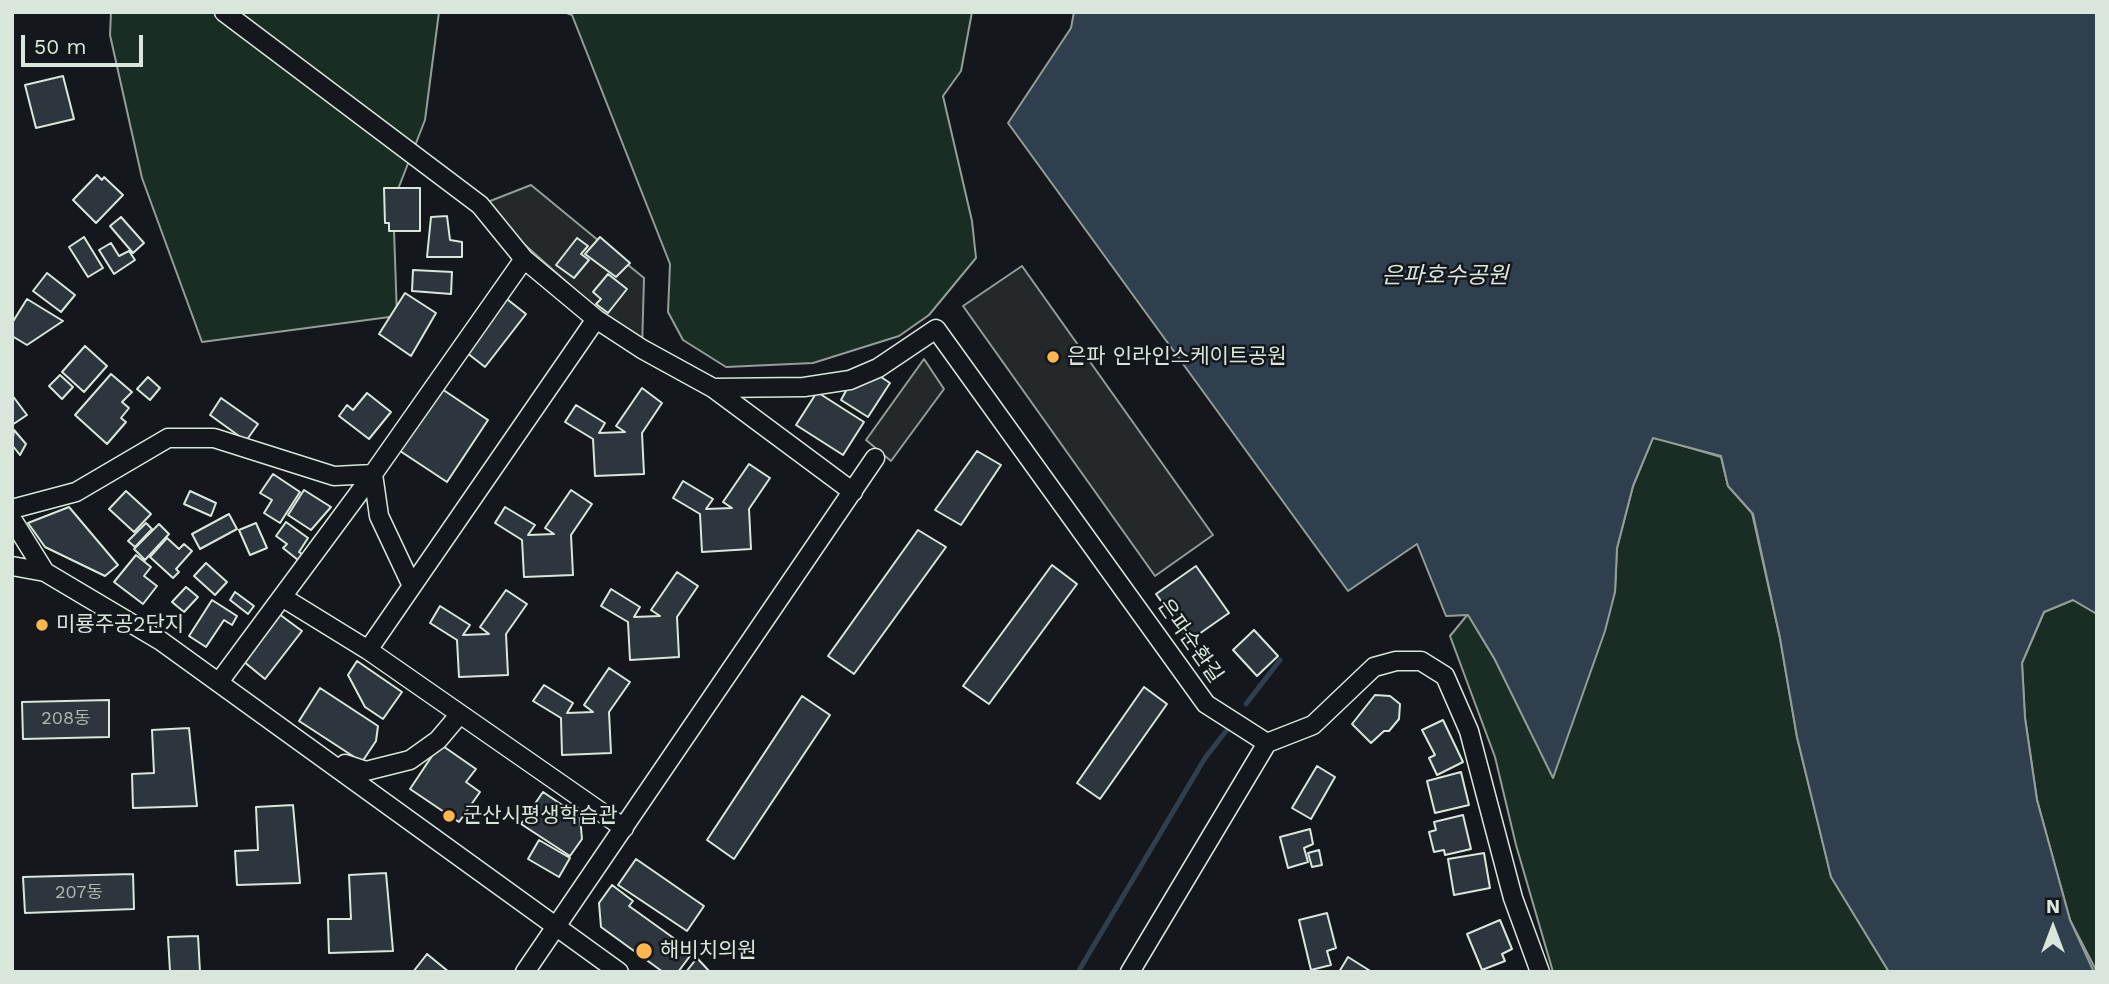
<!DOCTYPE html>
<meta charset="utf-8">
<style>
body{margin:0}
#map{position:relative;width:2109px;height:984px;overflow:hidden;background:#14181c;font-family:"Work Sans",sans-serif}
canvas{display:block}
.frame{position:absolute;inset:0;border:14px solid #d8e6dc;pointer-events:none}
.north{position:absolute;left:2018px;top:893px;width:70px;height:70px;-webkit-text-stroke:5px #14181c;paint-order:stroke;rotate:0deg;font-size:19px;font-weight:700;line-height:28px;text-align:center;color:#d8e6dc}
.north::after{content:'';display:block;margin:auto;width:24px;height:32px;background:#d8e6dc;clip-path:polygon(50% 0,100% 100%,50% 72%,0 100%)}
.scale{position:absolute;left:21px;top:35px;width:122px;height:32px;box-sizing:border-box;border:4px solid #d8e6dc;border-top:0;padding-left:9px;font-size:21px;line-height:24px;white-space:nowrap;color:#d8e6dc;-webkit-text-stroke:5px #14181c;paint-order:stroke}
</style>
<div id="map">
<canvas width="2109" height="984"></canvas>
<div class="frame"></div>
<div class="north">N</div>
<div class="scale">50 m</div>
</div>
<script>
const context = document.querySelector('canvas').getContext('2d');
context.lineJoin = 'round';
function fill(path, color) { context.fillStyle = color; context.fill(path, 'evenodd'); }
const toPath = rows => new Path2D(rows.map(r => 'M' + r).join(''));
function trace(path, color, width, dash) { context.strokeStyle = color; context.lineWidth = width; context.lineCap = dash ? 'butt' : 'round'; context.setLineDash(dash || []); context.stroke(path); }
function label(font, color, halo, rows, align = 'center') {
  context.font = font + ' "Work Sans","Noto Sans KR",sans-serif'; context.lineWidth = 5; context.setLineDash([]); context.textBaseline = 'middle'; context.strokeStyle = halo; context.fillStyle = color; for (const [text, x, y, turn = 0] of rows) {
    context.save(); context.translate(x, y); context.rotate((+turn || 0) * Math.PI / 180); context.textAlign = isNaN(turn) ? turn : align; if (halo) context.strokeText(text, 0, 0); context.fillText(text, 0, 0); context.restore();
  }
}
const green = toPath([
 [111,12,439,12,425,120,393,202,397,316,202,342,142,178,110,35,111,12],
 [564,12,972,12,961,71,943,96,972,221,976,258,929,315,899,336,813,363,726,367,683,340,668,312,670,264,572,15,564,12],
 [1653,437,1721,457,1728,486,1752,513,1780,638,1797,737,1831,876,1889,972,1553,972,1516,845,1495,757,1450,636,1468,614,1494,658,1615,592,1617,548,1633,486,1653,437],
 [2073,600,2097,614,2097,972,2070,920,2037,800,2025,718,2022,663,2044,612,2073,600]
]);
fill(green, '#1a2d24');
trace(green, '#939e99', 2);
const parking = toPath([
 [531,185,644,278,642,349,480,205,531,185],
 [1022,266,1213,535,1155,576,963,306,1022,266],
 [924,359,944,389,891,461,866,440,924,359]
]);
fill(parking, '#24282b');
trace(parking, '#939e99', 2);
const water = toPath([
 [1074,12,2097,12,2097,614,2073,600,2044,612,2022,663,2025,718,2037,800,2070,920,2094,972,1889,972,1831,877,1797,737,1780,638,1753,514,1728,486,1721,456,1653,438,1633,486,1617,548,1615,592,1605,631,1553,778,1494,658,1468,615,1446,616,1417,544,1348,591,1008,123,1071,28,1074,12]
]);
fill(water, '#2f3f4d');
trace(water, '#939e99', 2);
trace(toPath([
 [1246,704,1280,660],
 [1078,972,1205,758,1230,726]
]), '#2f3f4d', 5);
const building = toPath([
 [63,76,74,119,36,128,25,85,63,76],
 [97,175,102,180,104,177,123,195,96,223,73,200,97,175],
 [384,188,420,188,420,231,389,231,389,223,385,223,384,188],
 [447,216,450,240,462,242,462,257,427,257,431,217,447,216],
 [121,217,144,243,133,253,110,226,121,217],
 [84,237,103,268,88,277,69,247,84,237],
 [600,237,630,263,616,277,585,254,600,237],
 [577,238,588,246,581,254,589,260,574,278,556,265,577,238],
 [111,243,119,256,129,251,135,260,114,274,99,250,111,243],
 [413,270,452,272,451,294,412,291,413,270],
 [47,273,75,295,61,312,33,291,47,273],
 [608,274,627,289,608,313,596,304,601,299,593,292,608,274],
 [405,293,436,313,411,356,379,334,405,293],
 [503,296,526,314,485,367,462,349,503,296],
 [27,299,63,321,27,345,12,336,12,323,27,299],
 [85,346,107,366,84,392,62,372,85,346],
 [111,374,132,392,122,402,129,408,121,418,126,422,107,444,75,415,111,374],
 [60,375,73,387,62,399,49,386,60,375],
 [878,375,890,383,868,417,841,400,847,389,878,375],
 [148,377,160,388,150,400,137,389,148,377],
 [439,387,488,420,447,482,397,449,439,387],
 [642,388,662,403,642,433,644,474,595,476,593,439,565,422,576,405,605,423,599,433,625,432,616,426,642,388],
 [817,392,864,422,843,455,796,425,817,392],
 [367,393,391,412,369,439,339,416,347,405,353,410,367,393],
 [12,395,27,415,12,425,12,395],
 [221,398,258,424,246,441,210,415,221,398],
 [14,430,26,444,20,455,12,445,14,430],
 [977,451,1001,465,961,525,935,510,977,451],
 [749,464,770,478,749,509,751,549,702,552,700,514,673,498,683,481,713,499,706,509,732,508,723,502,749,464],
 [273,474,300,492,280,523,264,513,272,500,260,493,273,474],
 [304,490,331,507,311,530,288,515,304,490],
 [571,490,592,504,571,535,573,575,524,577,522,540,495,523,505,507,535,525,528,535,554,534,545,528,571,490],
 [126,491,151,514,134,532,109,509,126,491],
 [190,491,216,503,211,516,184,504,190,491],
 [69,507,118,565,105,576,45,547,28,523,69,507],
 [229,514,237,529,200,549,192,534,229,514],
 [286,522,308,538,299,552,302,554,298,560,283,548,287,544,276,536,286,522],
 [146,523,152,529,135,547,128,541,146,523],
 [256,523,267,548,250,555,239,530,256,523],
 [159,524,169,534,145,560,134,549,159,524],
 [918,530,946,547,854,674,828,656,918,530],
 [167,538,179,549,184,544,192,551,176,569,179,572,173,578,150,557,167,538],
 [136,555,151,567,144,576,157,586,143,604,114,582,136,555],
 [206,563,227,582,215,595,194,576,206,563],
 [1052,565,1077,584,989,704,963,686,1052,565],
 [1196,566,1229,613,1189,641,1156,594,1196,566],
 [677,572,698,586,677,617,679,657,630,660,628,622,601,606,611,589,640,607,634,617,660,616,651,610,677,572],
 [186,587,198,597,184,612,172,602,186,587],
 [506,590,527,604,506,634,508,675,459,677,457,640,430,623,440,606,470,625,463,635,489,634,480,627,506,590],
 [235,592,254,606,248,614,230,600,235,592],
 [212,600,237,616,232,625,224,620,206,647,189,636,212,600],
 [279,614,302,631,265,679,243,661,279,614],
 [1254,630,1278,656,1257,676,1233,650,1254,630],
 [357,661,402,692,383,719,365,707,348,675,357,661],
 [609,668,630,682,609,712,611,753,562,755,561,718,533,701,544,685,573,703,567,713,593,712,584,705,609,668],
 [1144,687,1167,704,1100,799,1077,783,1144,687],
 [320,688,378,726,376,741,362,762,299,721,320,688],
 [1375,695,1390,696,1400,704,1399,719,1389,731,1384,731,1371,743,1352,724,1375,695],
 [802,696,830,715,734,859,707,840,802,696],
 [109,700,109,737,23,739,22,702,109,700],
 [1443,720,1463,762,1437,775,1429,758,1435,755,1422,730,1443,720],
 [189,728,197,806,133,808,132,774,154,773,152,730,189,728],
 [440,744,476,769,466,782,480,792,459,822,410,789,440,744],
 [1317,766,1335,777,1311,819,1292,808,1317,766],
 [1461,772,1469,805,1435,813,1427,781,1461,772],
 [543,792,580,817,582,839,570,856,521,824,543,792],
 [293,805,300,883,237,885,235,851,258,850,256,807,293,805],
 [1463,815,1471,849,1445,855,1444,850,1434,852,1429,832,1436,830,1434,822,1463,815],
 [1310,829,1313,844,1304,848,1308,862,1288,868,1280,837,1310,829],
 [539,840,570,858,559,877,528,859,539,840],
 [1319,850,1322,865,1312,867,1308,853,1319,850],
 [1484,853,1490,888,1454,895,1448,859,1484,853],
 [636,859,704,906,687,931,618,885,636,859],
 [386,873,393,951,329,953,328,919,351,919,349,875,386,873],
 [133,874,134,909,25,913,23,877,133,874],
 [612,885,633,901,629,906,693,952,678,972,663,972,601,927,599,903,612,885],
 [1327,913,1336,948,1327,951,1331,965,1311,970,1299,920,1327,913],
 [1500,920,1512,949,1502,954,1505,961,1482,970,1467,934,1500,920],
 [198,936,200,972,170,971,168,937,198,936],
 [427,954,449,972,413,972,427,954],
 [1348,957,1372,972,1339,972,1348,957],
 [697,958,710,972,686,972,697,958]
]);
fill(building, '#2c363c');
trace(building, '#d8e6dc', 2);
const minor = toPath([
 [224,12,480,205,524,259,596,319,642,349,713,388,853,492],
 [596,319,368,650,624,828],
 [713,388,804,387,850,380,878,368,936,329,1206,704,1267,743],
 [12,509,76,492,168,438,214,438,334,476,373,474],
 [12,519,45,572],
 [12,566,45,572,161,641,619,972],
 [412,586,379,516,373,474,524,259],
 [282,597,368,650],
 [219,682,373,474],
 [1267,743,1313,725,1374,667,1396,661,1421,661,1445,676,1469,731,1513,898,1540,972],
 [345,764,366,771,410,760,438,740,460,714],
 [525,972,875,458],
 [1130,972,1267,743]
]);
trace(minor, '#d8e6dc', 21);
trace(minor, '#14181c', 18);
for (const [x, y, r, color] of [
 [1053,357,7,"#ffb74d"],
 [42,625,7,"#ffb74d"],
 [449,816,7,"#ffb74d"],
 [644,951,9,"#ffb74d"]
]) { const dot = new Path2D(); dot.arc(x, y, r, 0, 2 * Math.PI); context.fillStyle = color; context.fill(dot); trace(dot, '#14181c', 2.5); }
label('18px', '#adbab4', null, [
 ["208동",66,719],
 ["207동",79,893]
]);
label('21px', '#d8e6dc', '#14181c', [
 ["은파 인라인스케이트공원",1067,357],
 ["미룡주공2단지",56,625],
 ["군산시평생학습관",463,816],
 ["해비치의원",660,951]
], 'left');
label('21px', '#d8e6dc', '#14181c', [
 ["은파순환길",1190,641,55]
]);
label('italic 23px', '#d8e6dc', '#14181c', [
 ["은파호수공원",1445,276]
]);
</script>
